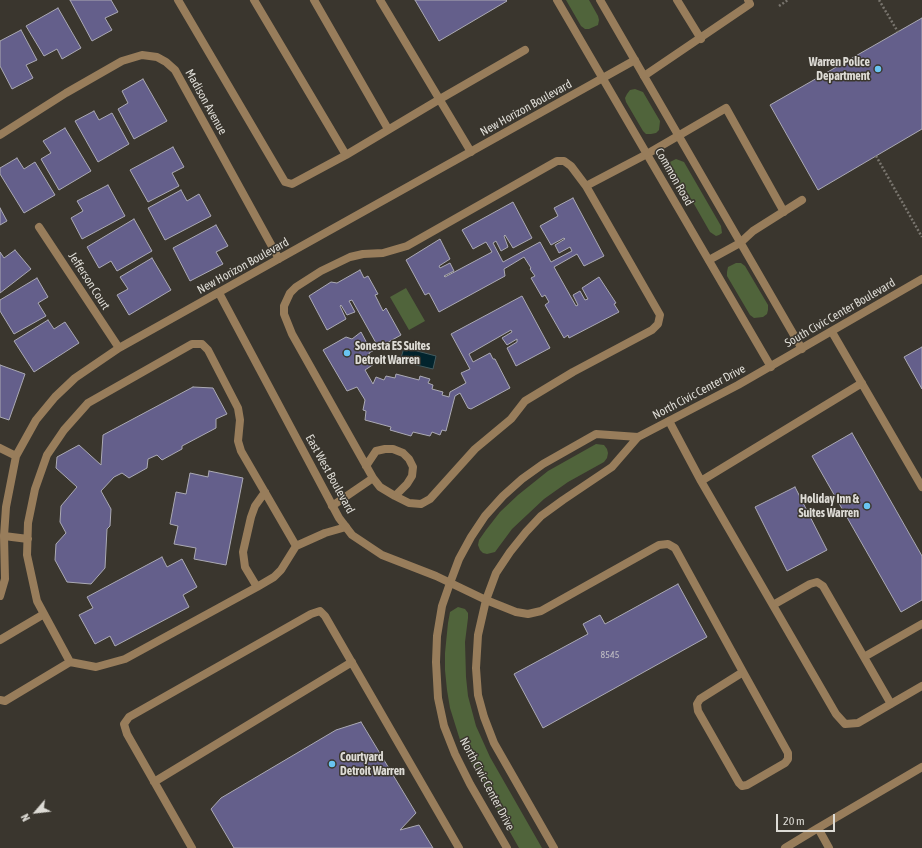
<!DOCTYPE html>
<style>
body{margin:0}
#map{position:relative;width:922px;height:848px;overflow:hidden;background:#3a362e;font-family:"Asap Condensed",sans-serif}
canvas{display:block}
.north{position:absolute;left:16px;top:792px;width:40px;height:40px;-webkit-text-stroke:3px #3a362e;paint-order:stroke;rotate:242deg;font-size:11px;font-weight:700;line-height:16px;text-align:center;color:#dddbd5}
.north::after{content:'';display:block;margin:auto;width:14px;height:18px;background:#dddbd5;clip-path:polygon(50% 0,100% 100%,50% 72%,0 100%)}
.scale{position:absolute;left:776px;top:814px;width:59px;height:18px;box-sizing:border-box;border:2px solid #dddbd5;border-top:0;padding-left:5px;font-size:12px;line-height:14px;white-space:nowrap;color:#dddbd5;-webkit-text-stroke:3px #3a362e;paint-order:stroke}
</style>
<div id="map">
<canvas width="922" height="848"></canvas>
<div class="north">N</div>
<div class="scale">20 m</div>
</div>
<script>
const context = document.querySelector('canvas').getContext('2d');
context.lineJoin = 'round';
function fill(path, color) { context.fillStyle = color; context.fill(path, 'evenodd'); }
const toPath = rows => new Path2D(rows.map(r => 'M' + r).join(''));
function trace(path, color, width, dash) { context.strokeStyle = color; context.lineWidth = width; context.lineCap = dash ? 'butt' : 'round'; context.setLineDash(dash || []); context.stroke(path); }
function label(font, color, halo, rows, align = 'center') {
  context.font = font + ' "Asap Condensed",sans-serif'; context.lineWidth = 3; context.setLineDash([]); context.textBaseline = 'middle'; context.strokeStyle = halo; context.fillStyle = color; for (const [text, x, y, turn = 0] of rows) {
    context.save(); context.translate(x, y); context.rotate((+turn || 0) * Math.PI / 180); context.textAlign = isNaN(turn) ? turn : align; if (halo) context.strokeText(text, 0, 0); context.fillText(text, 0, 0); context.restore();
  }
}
fill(toPath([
 [566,0,589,0,598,16,599,20,598,25,589,29,585,29,581,26],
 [635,89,643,92,660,121,659,130,656,133,651,134,646,134,643,131,626,102,625,98,627,94,630,90],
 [676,159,684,162,721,226,722,233,719,235,716,236,710,232,686,190,671,177,667,172,668,163],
 [736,263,741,263,745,266,768,305,768,310,767,314,763,317,754,318,750,315,727,276,727,272,728,267],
 [406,288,425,321,409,330,390,297],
 [596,444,604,445,607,449,608,453,607,458,604,462,568,482,544,499,512,529,495,552,487,554,483,553,480,550,478,545,479,540,486,530,500,512,518,495,548,471],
 [458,607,465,609,468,613,468,618,465,642,466,677,468,696,476,726,490,757,542,848,519,848,473,767,460,740,450,708,447,690,445,670,445,653,448,623,450,612]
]), '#50643b');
const water = toPath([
 [410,346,414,346,414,349,417,351,436,356,433,369,400,361,404,348,410,346]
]);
fill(water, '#02242d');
trace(water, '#445b5f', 1);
const building = toPath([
 [70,0,111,0,118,12,105,18,112,30,92,41,70,0],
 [415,0,506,0,507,1,439,41,415,0],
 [58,8,81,48,62,59,57,49,44,56,26,26,58,8],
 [922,18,922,129,818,190,770,105,922,18],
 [21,30,37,60,26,65,33,78,12,89,0,66,0,41,21,30],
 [143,79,167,121,134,139,118,109,128,103,122,91,143,79],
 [94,111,99,120,112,113,129,144,98,162,75,121,94,111],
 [65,128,91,171,59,190,41,159,51,153,43,141,65,128],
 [173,147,184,167,172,173,179,186,148,202,130,170,173,147],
 [17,158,24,169,35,162,55,195,24,213,0,174,0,168,17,158],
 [108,185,125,216,82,239,71,218,83,211,77,201,108,185],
 [181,190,187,201,199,194,211,216,165,240,148,208,181,190],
 [573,198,604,256,584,266,577,254,554,267,576,306,578,305,573,295,580,291,585,300,588,299,582,288,599,277,616,303,614,304,619,312,569,338,568,335,564,338,545,305,549,302,545,295,542,297,531,278,535,276,530,269,531,268,524,257,504,269,505,276,439,312,429,293,425,295,406,260,440,239,450,259,439,266,440,268,450,263,454,271,444,276,445,277,492,252,486,242,473,249,462,230,513,202,532,238,513,248,505,235,504,236,508,247,501,251,496,241,493,243,503,262,540,242,551,262,572,251,570,247,559,253,555,245,565,239,564,238,551,245,540,226,558,216,554,208,573,198],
 [0,208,7,221,0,225,0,208],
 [134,219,152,251,117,271,111,261,99,268,87,247,134,219],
 [216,225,228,246,216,252,223,264,190,281,173,248,216,225],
 [15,250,31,269,0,293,0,252,4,258,15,250],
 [152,258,171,290,129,315,117,295,128,289,120,277,152,258],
 [360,270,364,278,368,276,378,294,375,295,383,311,386,308,401,335,369,353,374,364,365,370,373,384,376,377,384,380,386,376,395,378,396,374,419,380,420,376,430,379,428,383,433,385,432,389,443,392,442,395,449,397,450,392,466,383,461,373,470,369,451,334,522,296,550,348,516,366,507,348,517,342,517,339,507,345,502,338,512,332,511,330,469,354,473,362,490,353,493,359,495,359,510,388,471,409,468,408,460,393,455,396,446,431,442,430,440,435,432,432,430,436,413,432,411,436,390,430,391,427,365,420,366,411,363,410,365,400,357,387,347,391,323,350,346,337,352,339,361,332,369,347,376,343,352,300,349,301,355,312,347,315,341,305,340,306,346,319,327,330,309,296,331,282,337,283,360,270],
 [37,278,48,297,38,303,46,316,14,334,0,311,0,300,37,278],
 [48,320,54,329,65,322,79,343,34,372,14,341,48,320],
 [922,347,922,389,904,357,922,347],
 [0,365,25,374,9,420,0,417,0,365],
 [193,387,213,388,227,414,216,419,216,428,182,446,182,449,162,460,157,455,148,459,147,468,129,478,122,473,114,477,101,491,111,509,110,526,107,529,105,568,91,584,67,582,55,560,56,544,66,533,60,522,61,506,77,487,56,468,57,457,79,445,101,465,103,435,193,387],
 [852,433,922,556,922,600,901,612,812,456,852,433],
 [209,471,243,478,226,565,194,559,196,548,174,544,178,526,170,524,176,492,186,494,190,473,208,477,209,471],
 [795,487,827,550,787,571,755,507,795,487],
 [162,557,167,567,182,559,197,587,183,595,189,607,115,646,110,636,95,644,79,615,93,608,87,597,162,557],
 [678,584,707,637,543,728,514,674,588,634,583,624,600,615,605,624,678,584],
 [361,722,416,813,400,830,419,825,433,848,234,848,211,809,221,798,336,730,361,722]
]);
fill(building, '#645f8b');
trace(building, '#abaab4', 1);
trace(toPath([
 [879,0,898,32],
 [779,6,788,0],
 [876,156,922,237]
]), '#79756e', 2.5, [2, 2]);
trace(toPath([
 [178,0,285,182,292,184,346,155,440,99,525,50],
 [254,0,346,155],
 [314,0,388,129],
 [380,0,471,152],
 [677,0,701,39],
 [644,76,750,4,748,0],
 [586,186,647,154,726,108,784,212],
 [709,260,740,243,753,231,802,200],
 [832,332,922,487],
 [669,421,701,481,836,714,845,724,858,723,922,686],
 [366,466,376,451,385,449,393,449,403,453,409,459,413,467,412,476,407,484,395,496],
 [701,481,862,383],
 [332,506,373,478,380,487,395,496,409,503,421,504,430,499,475,449,511,419,525,401,573,372,652,330,658,324,660,315,586,186,571,166,564,161,557,161,407,246,383,253,363,254,350,257,321,271,296,287,290,293,284,306,284,314,292,334,373,478],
 [4,536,28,539],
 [296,546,241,451,238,441,240,420,238,408,208,350,202,344,192,344,88,403,64,430,47,455,35,489,28,523,27,555,37,601,70,662,96,667,125,659,257,587,274,577,281,570,296,546,325,533,346,527],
 [257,587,245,567,243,552,251,517,255,506,265,492],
 [486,600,516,612,528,614,541,611,659,545,668,544,675,548,743,672,700,699,697,704,698,711,739,783,742,786,747,785,785,763,788,759,788,753,743,672],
 [773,605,810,584,817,582,823,586,891,704],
 [0,640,44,614],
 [864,657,922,624],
 [0,700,5,701,70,662],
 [154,782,352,662],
 [818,828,922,767],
 [192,848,127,734,124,724,129,717,311,614,320,611,325,616,459,848],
 [785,848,818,828,829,848]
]), '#987d5b', 8);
trace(toPath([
 [557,0,771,367],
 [600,0,802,349],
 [0,135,66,93,122,61,142,55,157,57,166,62,175,70,279,259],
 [39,227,119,348],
 [219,293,339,518,352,535,382,555,436,576,486,600],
 [0,448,16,456],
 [0,596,5,579,4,536,6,507,16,456,36,420,55,397,75,378,119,348,635,60],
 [507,848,470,784,455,754,444,726,438,698,436,662,437,636,442,606,450,583,459,559,471,537,485,516,503,496,522,479,543,464,596,434,638,437],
 [554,848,494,743,484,717,478,695,476,668,478,635,486,600,496,573,510,552,526,532,541,516,563,500,612,467,638,437,738,385,922,279]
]), '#987d5b', 8);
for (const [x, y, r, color] of [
 [878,69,4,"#69c4f1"],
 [347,353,4,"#69c4f1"],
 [867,506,4,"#69c4f1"],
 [332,764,4,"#69c4f1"]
]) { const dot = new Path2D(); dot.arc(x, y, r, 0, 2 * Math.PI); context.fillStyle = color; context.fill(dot); trace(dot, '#3a362e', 1.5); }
label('10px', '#bfbcc2', null, [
 ["8545",610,655]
]);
label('bold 12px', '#dddbd5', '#3a362e', [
 ["Warren Police",870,62],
 ["Department",870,76],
 ["Sonesta ES Suites",355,346,"left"],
 ["Detroit Warren",355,360,"left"],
 ["Holiday Inn &",859,499],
 ["Suites Warren",859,513],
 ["Courtyard",340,757,"left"],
 ["Detroit Warren",340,771,"left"]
], 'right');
label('12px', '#dddbd5', '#3a362e', [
 ["Madison Avenue",206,102,61],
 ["New Horizon Boulevard",526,108,-29],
 ["Common Road",674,177,60],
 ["New Horizon Boulevard",243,266,-29],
 ["Jefferson Court",89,281,57],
 ["South Civic Center Boulevard",840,313,-30],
 ["North Civic Center Drive",699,392,-28],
 ["East West Boulevard",330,474,61],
 ["North Civic Center Drive",487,784,62]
]);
</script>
